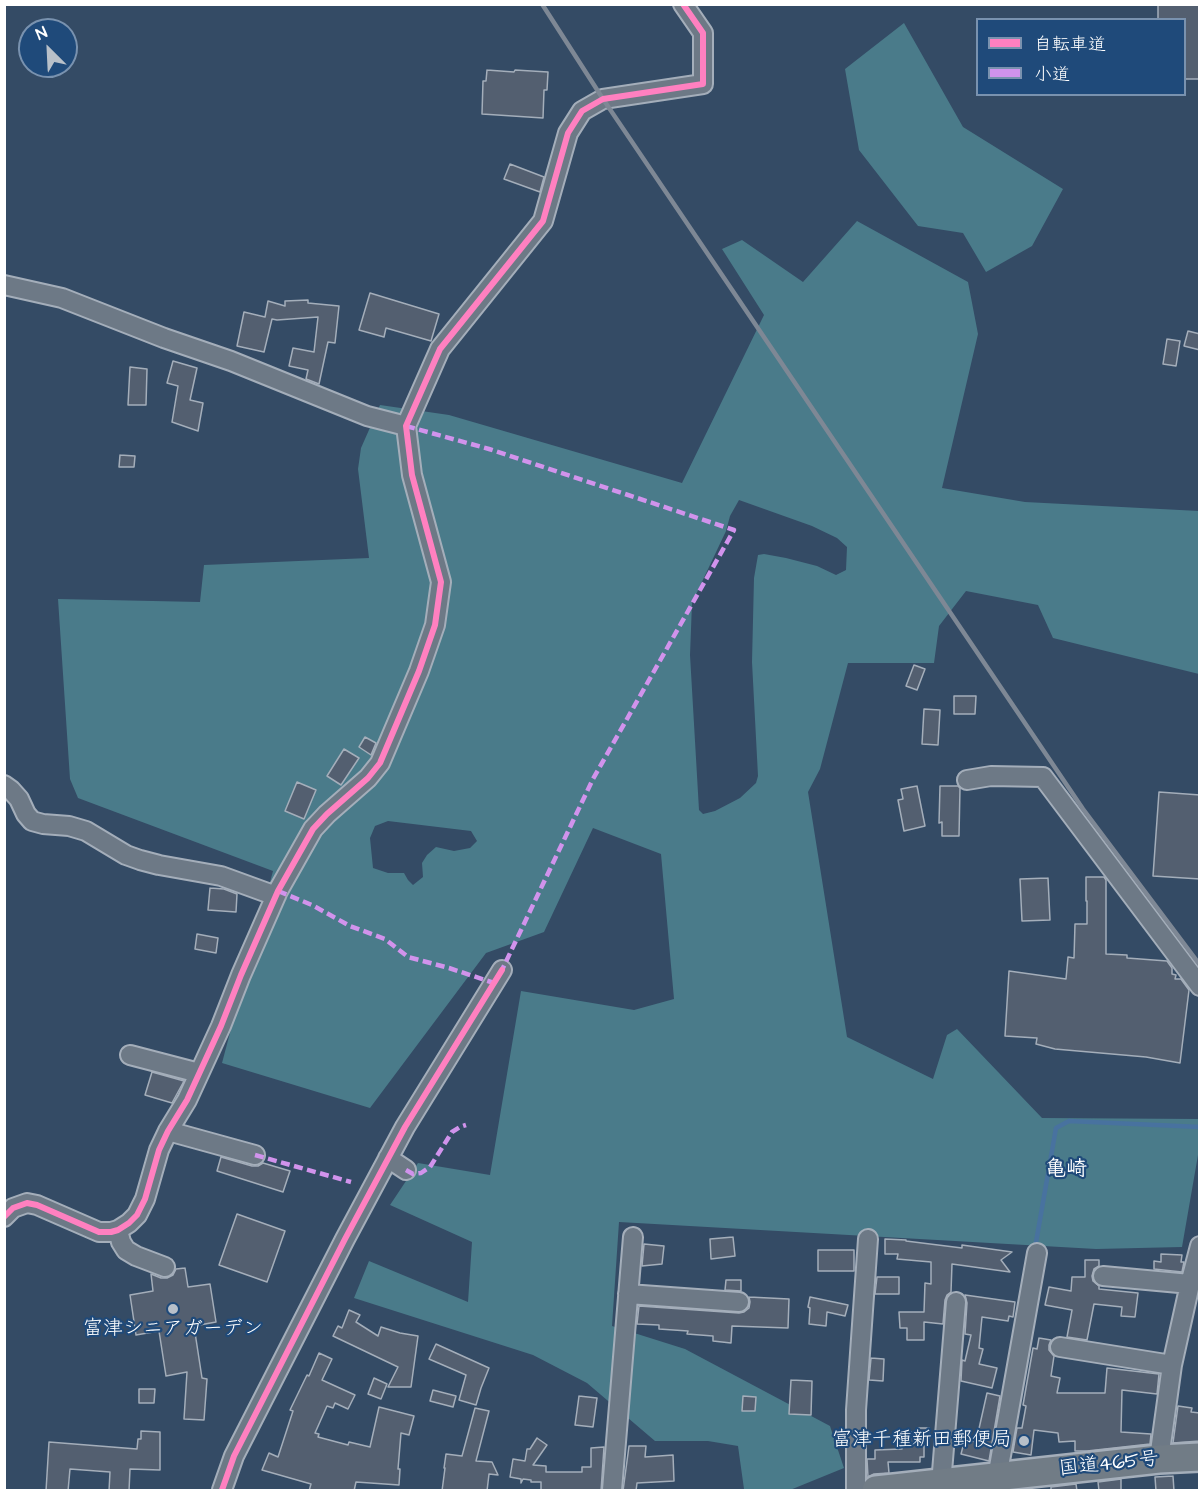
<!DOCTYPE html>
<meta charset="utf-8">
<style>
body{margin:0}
#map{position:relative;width:1204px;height:1495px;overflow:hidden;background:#344b65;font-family:"Architects Daughter","Klee One",sans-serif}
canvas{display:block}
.frame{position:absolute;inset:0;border:6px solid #fff;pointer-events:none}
.legend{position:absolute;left:976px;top:18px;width:210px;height:78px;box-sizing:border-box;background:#1f4a7a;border:2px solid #7992af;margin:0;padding:8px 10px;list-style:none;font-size:18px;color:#fff}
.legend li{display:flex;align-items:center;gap:12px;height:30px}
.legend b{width:30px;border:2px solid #7992af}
.north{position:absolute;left:18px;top:18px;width:60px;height:60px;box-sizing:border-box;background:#1f4a7a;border:2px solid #7992af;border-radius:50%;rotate:336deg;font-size:16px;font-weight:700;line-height:24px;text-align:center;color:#fff}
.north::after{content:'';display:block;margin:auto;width:21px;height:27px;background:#b8c0c9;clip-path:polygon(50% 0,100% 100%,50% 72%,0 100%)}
</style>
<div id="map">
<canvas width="1204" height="1495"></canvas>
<div class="frame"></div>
<ul class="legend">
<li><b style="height:8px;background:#ff80c0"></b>自転車道</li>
<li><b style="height:8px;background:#d193ec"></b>小道</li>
</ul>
<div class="north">N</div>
</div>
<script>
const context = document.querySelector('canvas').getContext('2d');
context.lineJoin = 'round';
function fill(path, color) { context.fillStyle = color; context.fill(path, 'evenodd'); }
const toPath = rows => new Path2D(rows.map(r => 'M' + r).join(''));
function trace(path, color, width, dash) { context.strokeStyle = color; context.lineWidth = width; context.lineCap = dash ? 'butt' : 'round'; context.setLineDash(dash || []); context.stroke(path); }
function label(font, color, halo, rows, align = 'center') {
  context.font = font + ' "Architects Daughter","Klee One",sans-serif'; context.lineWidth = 4.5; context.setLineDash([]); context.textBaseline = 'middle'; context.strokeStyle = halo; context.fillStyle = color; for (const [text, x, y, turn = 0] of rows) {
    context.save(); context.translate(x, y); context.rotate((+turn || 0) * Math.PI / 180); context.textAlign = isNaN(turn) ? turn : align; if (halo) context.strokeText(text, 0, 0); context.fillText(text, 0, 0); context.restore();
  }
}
fill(toPath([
 [904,23,963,127,1063,189,1032,246,986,272,963,233,918,226,859,150,845,69],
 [857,221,968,282,978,334,942,488,1025,502,1199,511,1199,674,1053,638,1038,605,966,591,939,626,934,663,848,663,820,769,808,792,847,1037,933,1079,947,1035,957,1029,1042,1118,1199,1119,1199,1154,1198,1155,1182,1247,1096,1249,619,1222,612,1326,685,1349,830,1426,844,1468,790,1490,723,1490,744,1489,738,1446,708,1441,655,1441,587,1383,533,1355,354,1298,369,1261,468,1302,472,1242,390,1205,418,1163,490,1175,521,991,634,1010,674,999,661,854,593,828,544,932,486,953,370,1108,222,1063,273,871,78,798,70,779,58,599,200,602,204,565,369,558,358,469,361,448,380,405,449,415,682,483,764,315,722,249,742,240,803,282],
 [739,500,812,526,837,538,847,547,846,570,836,575,817,566,786,558,764,554,758,555,754,578,752,662,758,776,756,783,740,798,715,811,703,814,699,810,690,655,692,603,726,531,730,516],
 [388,821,471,831,477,841,470,848,454,851,436,847,427,855,422,863,423,877,413,885,408,880,404,873,388,873,373,868,370,838,375,826]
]), '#4a7b8a');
trace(toPath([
 [1035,1248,1056,1128,1069,1121,1200,1127]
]), '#48729f', 4.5);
const building = toPath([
 [1158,4,1200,4,1200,79,1185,79,1185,20,1158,20,1158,4],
 [487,70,514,72,515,70,548,72,547,90,544,90,543,118,482,114,483,81,486,81,487,70],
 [510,164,544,177,540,192,504,179,510,164],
 [370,293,439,314,431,341,386,328,384,337,359,330,370,293],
 [308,300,308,303,339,306,335,343,328,342,319,384,306,379,308,370,289,366,293,348,314,352,318,317,277,320,272,319,264,352,237,346,244,312,265,317,268,301,285,306,285,301,308,300],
 [1188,331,1200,334,1200,350,1184,346,1188,331],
 [1167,339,1180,341,1176,366,1163,364,1167,339],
 [173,361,197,368,190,400,203,403,198,431,172,422,178,386,167,383,173,361],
 [130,367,147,369,146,405,128,405,130,367],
 [120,455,135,456,134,467,119,467,120,455],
 [914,665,925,669,917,690,906,686,914,665],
 [954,696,976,696,975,714,954,714,954,696],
 [924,709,940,710,938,745,922,744,924,709],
 [365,737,376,743,371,755,359,747,365,737],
 [344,749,359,758,341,785,327,776,344,749],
 [297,782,316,790,304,819,285,811,297,782],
 [917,786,925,826,904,831,898,800,903,799,901,789,917,786],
 [940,786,958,786,960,788,959,836,942,836,942,822,939,823,940,786],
 [1159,792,1200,795,1200,879,1153,876,1159,792],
 [1086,877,1104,877,1106,880,1106,954,1127,955,1127,958,1167,961,1172,968,1172,974,1176,975,1175,979,1181,979,1189,990,1180,1063,1146,1057,1055,1049,1036,1044,1037,1038,1005,1036,1009,971,1066,979,1068,957,1074,958,1075,924,1087,924,1087,901,1086,901,1086,877],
 [1048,878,1050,920,1022,921,1020,879,1048,878],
 [210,888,224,889,237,894,236,912,208,910,210,888],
 [197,934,218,938,216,953,195,949,197,934],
 [152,1072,184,1081,172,1103,145,1095,152,1072],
 [221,1157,252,1166,258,1166,263,1163,290,1171,283,1192,217,1171,221,1157],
 [237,1214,285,1231,267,1282,219,1265,237,1214],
 [733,1237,735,1256,711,1259,710,1239,733,1237],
 [885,1239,906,1240,906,1241,962,1248,962,1245,1012,1252,1001,1260,1010,1272,952,1264,951,1292,947,1295,945,1300,943,1324,924,1322,924,1340,907,1340,907,1328,900,1328,899,1312,924,1312,925,1283,931,1284,931,1262,897,1259,898,1254,885,1254,885,1239],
 [644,1244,664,1246,662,1264,642,1266,644,1244],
 [818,1250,854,1250,854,1271,818,1271,818,1250],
 [1161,1254,1182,1255,1181,1262,1184,1262,1182,1272,1154,1269,1154,1261,1161,1262,1161,1254],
 [1085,1260,1099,1260,1099,1266,1094,1269,1092,1276,1093,1281,1099,1286,1099,1289,1138,1293,1135,1317,1121,1316,1122,1307,1094,1304,1087,1340,1067,1337,1072,1310,1045,1305,1049,1287,1071,1291,1072,1277,1085,1277,1085,1260],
 [185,1268,188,1287,210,1284,216,1322,194,1326,202,1378,207,1379,204,1420,184,1419,187,1372,166,1376,159,1331,136,1335,130,1295,153,1291,151,1274,161,1278,167,1278,173,1275,176,1269,185,1268],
 [877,1277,899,1277,899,1294,875,1294,877,1277],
 [726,1280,741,1280,741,1291,725,1290,726,1280],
 [965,1295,1015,1302,1013,1317,1009,1316,1008,1321,982,1317,979,1348,983,1349,979,1364,997,1368,992,1388,961,1381,962,1360,965,1361,971,1335,965,1334,967,1303,965,1295],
 [749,1297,789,1299,788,1328,732,1326,731,1343,713,1341,713,1336,687,1334,688,1331,659,1329,659,1325,637,1324,639,1306,739,1313,744,1312,749,1308,750,1302,749,1297],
 [810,1297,848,1305,845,1316,827,1312,826,1326,809,1324,810,1308,808,1307,810,1297],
 [349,1310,360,1315,356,1322,378,1336,381,1327,400,1333,418,1336,411,1387,388,1387,398,1367,333,1336,338,1326,342,1328,349,1310],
 [1039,1338,1051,1340,1049,1345,1049,1350,1054,1356,1051,1376,1060,1378,1057,1393,1105,1393,1107,1368,1159,1374,1157,1394,1122,1390,1121,1432,1151,1434,1150,1444,1087,1451,1075,1451,1075,1441,1059,1442,1058,1433,1034,1430,1031,1455,1013,1452,1017,1428,1022,1428,1026,1406,1023,1405,1033,1348,1037,1349,1039,1338],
 [436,1344,489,1368,481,1388,476,1405,459,1400,466,1375,429,1359,436,1344],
 [319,1353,332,1359,322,1380,355,1395,348,1409,335,1403,333,1408,327,1406,315,1433,319,1434,318,1437,348,1445,349,1442,370,1447,379,1407,414,1416,409,1435,401,1433,398,1469,400,1469,399,1485,356,1482,354,1491,309,1491,311,1484,262,1470,269,1453,278,1457,293,1411,290,1410,307,1375,309,1376,319,1353],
 [871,1358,884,1359,883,1381,869,1380,871,1358],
 [374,1378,387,1384,381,1399,368,1394,374,1378],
 [791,1380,812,1381,811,1415,789,1414,791,1380],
 [139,1389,155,1389,154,1403,139,1403,139,1389],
 [433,1390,456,1396,453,1407,430,1401,433,1390],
 [987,1393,1000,1396,989,1461,961,1454,965,1439,976,1442,987,1393],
 [579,1396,597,1398,593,1427,575,1425,579,1396],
 [743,1396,756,1397,755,1411,742,1411,743,1396],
 [1178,1406,1192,1408,1191,1412,1200,1413,1200,1441,1173,1443,1178,1406],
 [475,1408,489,1411,476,1461,492,1462,498,1475,489,1474,487,1491,442,1491,445,1468,444,1468,446,1454,462,1456,475,1408],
 [918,1428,929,1428,929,1446,924,1446,924,1457,920,1457,920,1462,888,1462,889,1473,874,1474,868,1477,867,1459,875,1459,875,1450,902,1449,902,1441,907,1441,907,1432,918,1432,918,1428],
 [141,1431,160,1432,160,1470,130,1469,129,1491,109,1491,110,1472,70,1469,68,1491,46,1491,49,1442,137,1449,138,1439,141,1439,141,1431],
 [537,1438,547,1445,533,1465,546,1466,546,1472,582,1472,582,1467,591,1467,591,1448,604,1447,601,1491,541,1491,541,1482,531,1482,531,1480,523,1479,521,1483,521,1479,510,1477,513,1459,525,1461,527,1449,530,1449,537,1438],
 [629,1446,646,1446,645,1457,673,1455,674,1481,637,1483,636,1491,623,1491,629,1446],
 [1173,1476,1174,1491,1156,1491,1155,1477,1173,1476],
 [1121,1479,1121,1491,1099,1491,1098,1482,1121,1479],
 [1076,1484,1077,1491,1051,1491,1051,1487,1076,1484]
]);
fill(building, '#535f70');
trace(building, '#a4aeba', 1.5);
const minor = toPath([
 [4,285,62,298,164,338,231,361,367,416,406,426],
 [967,780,991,776,1043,777,1200,986],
 [4,785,11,790,19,799,26,814,32,821,43,824,69,826,86,831,126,855,140,860,159,865,221,876,276,896],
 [130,1055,199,1073],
 [168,1131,255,1155],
 [388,1158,406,1170],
 [4,1217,13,1208,27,1203,37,1205,99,1232,111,1232,118,1230,129,1223,137,1215,145,1199,159,1150,168,1131,187,1100,221,1026,241,975,278,891,313,829,327,814,368,778,380,763,419,671,435,625,441,582,412,475,406,426,440,349,543,221,568,133,582,111,603,99,703,84,703,33,683,4],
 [118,1230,121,1242,126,1250,136,1256,165,1267],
 [1103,1276,1190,1284],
 [628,1294,739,1302],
 [1060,1347,1172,1365],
 [1159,1459,1172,1365,1190,1284,1200,1246],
 [997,1478,1037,1253],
 [941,1484,956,1302],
 [222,1490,234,1456,345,1239,405,1127,502,970],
 [612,1490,633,1237],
 [856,1490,856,1410,868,1239]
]);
const highway = toPath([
 [876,1490,1159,1459,1200,1457]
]);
trace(minor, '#a4aeba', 22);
trace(highway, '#a4aeba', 32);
trace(minor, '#6d7986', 18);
trace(highway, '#717c86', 27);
trace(toPath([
 [542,4,603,99,1083,809,1200,965]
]), '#7e8895', 4.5);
trace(toPath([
 [406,426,489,449,734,530,593,779,502,970],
 [278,891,312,905,350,926,385,939,408,957,449,968,494,983],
 [255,1155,351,1182],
 [406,1170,413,1174,421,1173,430,1167,452,1132,460,1127,466,1125]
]), '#d193ec', 4.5, [9, 4.5]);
trace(toPath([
 [4,1217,13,1208,27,1203,37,1205,99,1232,111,1232,118,1230,129,1223,137,1215,145,1199,159,1150,168,1131,187,1100,221,1026,241,975,278,891,313,829,327,814,368,778,380,763,419,671,435,625,441,582,412,475,406,426,440,349,543,221,568,133,582,111,603,99,703,84,703,33,683,4],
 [222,1490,234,1456,345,1239,405,1127,502,970]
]), '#ff80c0', 6);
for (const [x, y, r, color] of [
 [173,1309,6,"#b8c0c9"],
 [1024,1441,6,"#b8c0c9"]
]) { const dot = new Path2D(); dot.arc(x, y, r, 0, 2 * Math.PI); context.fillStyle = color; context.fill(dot); trace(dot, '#1f4a7a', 2); }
label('20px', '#fff', '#1f4a7a', [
 ["富津シニアガーデン",173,1330],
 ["富津千種新田郵便局",1012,1441,"right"]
]);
label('20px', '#fff', '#1f4a7a', [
 ["国道465号",1109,1465,-6]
]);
label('bold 21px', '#fff', '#1f4a7a', [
 ["亀崎",1066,1171]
]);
</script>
